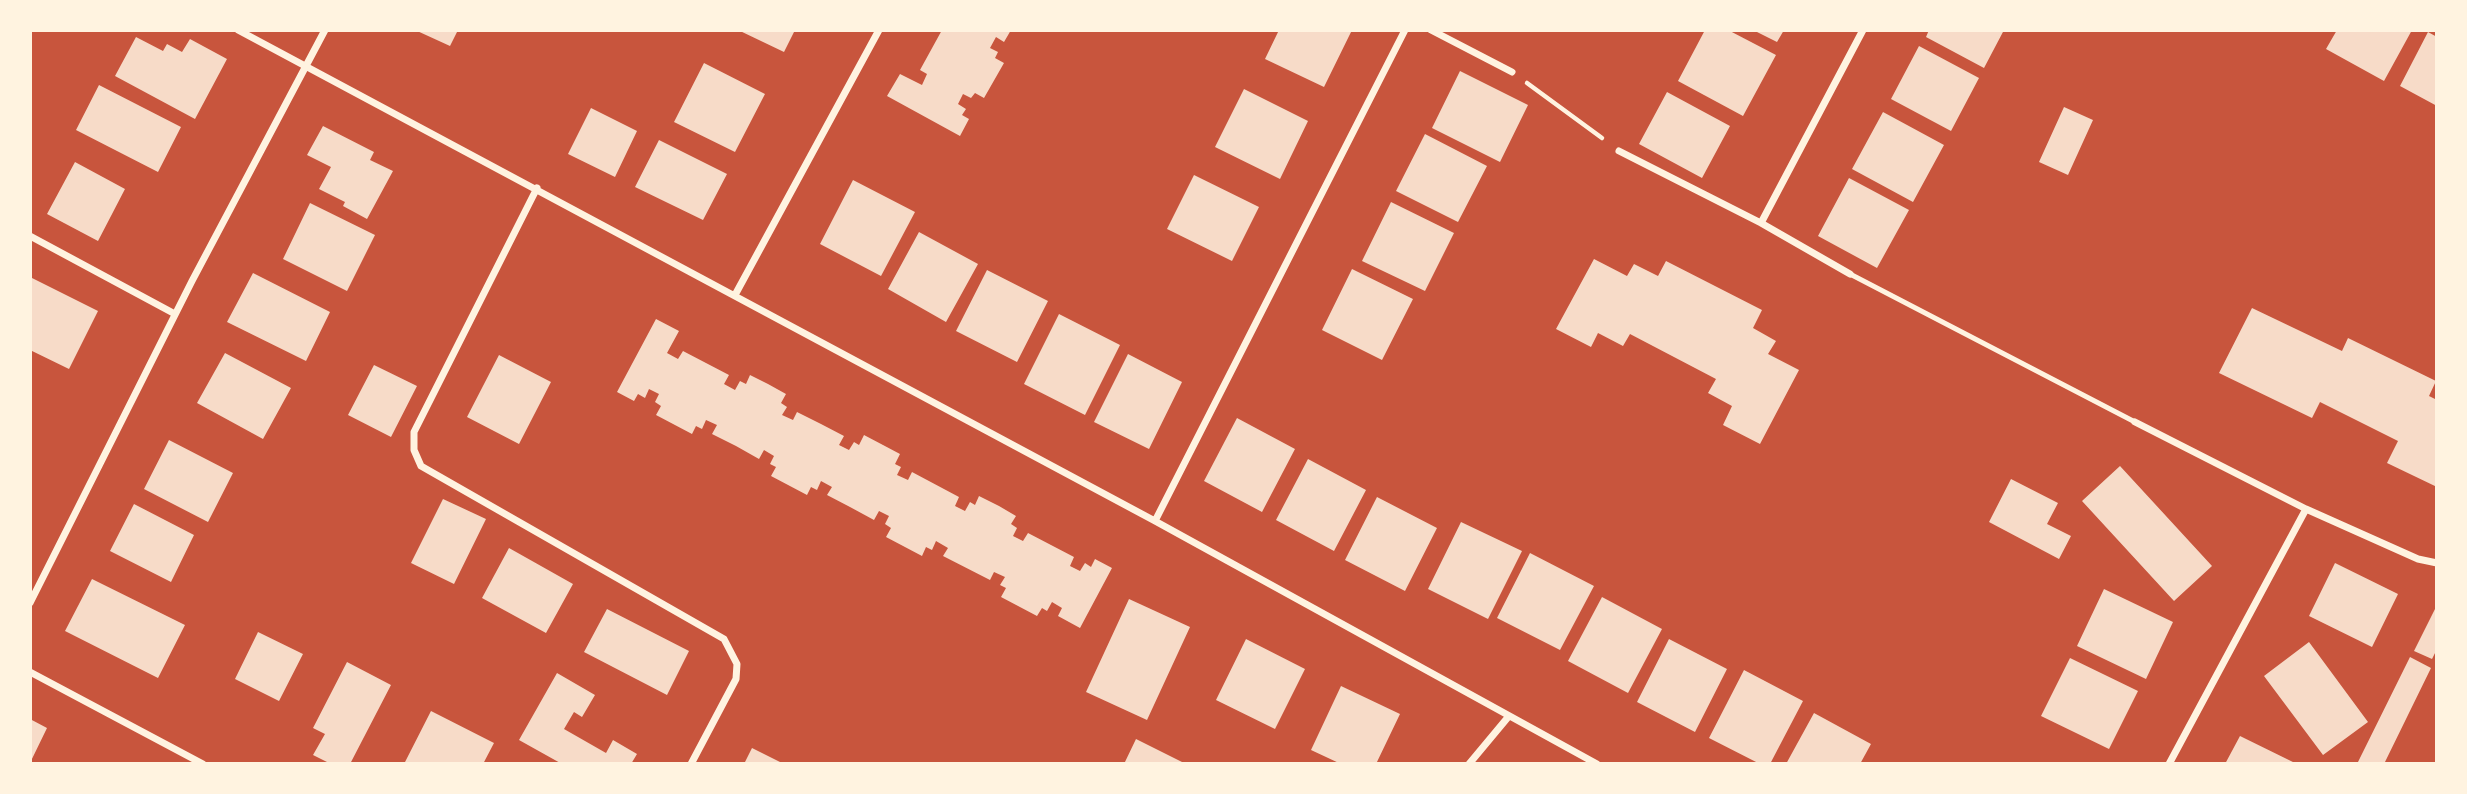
<!DOCTYPE html>
<style>
body{margin:0}
#map{position:relative;width:2467px;height:794px;overflow:hidden;background:#c8553d;font-family:"Fira Sans Condensed",sans-serif}
canvas{display:block}
.frame{position:absolute;inset:0;border:32px solid #fff3e0;pointer-events:none}
</style>
<div id="map">
<canvas width="2467" height="794"></canvas>
<div class="frame"></div>
</div>
<script>
const context = document.querySelector('canvas').getContext('2d');
context.lineJoin = 'round';
function fill(path, color) { context.fillStyle = color; context.fill(path, 'evenodd'); }
const toPath = rows => new Path2D(rows.map(r => 'M' + r).join(''));
function trace(path, color, width, dash) { context.strokeStyle = color; context.lineWidth = width; context.lineCap = dash ? 'butt' : 'round'; context.setLineDash(dash || []); context.stroke(path); }
fill(toPath([
 [415,30,458,30,450,46],
 [738,30,795,30,784,52],
 [942,30,1011,30,1004,42,996,37,990,48,998,52,995,58,1004,63,984,98,975,93,971,98,963,94,958,104,966,109,962,115,969,119,960,136,887,96,900,74,922,85,927,74,920,70],
 [1279,30,1352,30,1324,87,1265,59],
 [1705,30,1728,30,1776,55,1743,116,1678,81],
 [1753,30,1784,30,1777,42],
 [1929,30,2004,30,1984,68,1926,37],
 [2337,30,2412,30,2384,81,2326,49],
 [2428,32,2437,37,2437,106,2400,86],
 [136,37,163,51,167,44,182,52,190,39,227,59,195,119,115,76],
 [1919,46,1979,78,1951,131,1891,99],
 [704,63,765,94,735,152,674,122],
 [1460,71,1528,105,1500,162,1432,128],
 [99,85,181,127,158,172,76,130],
 [1244,89,1308,121,1280,179,1215,147],
 [1667,92,1730,126,1702,178,1639,144],
 [2064,107,2093,120,2068,175,2039,162],
 [591,108,637,131,615,177,568,154],
 [1883,112,1944,145,1913,202,1852,169],
 [323,126,374,152,370,160,393,171,367,219,343,206,345,202,319,189,331,167,307,155],
 [1425,134,1487,166,1458,222,1396,191],
 [659,140,727,174,703,220,635,187],
 [75,162,125,189,98,241,47,214],
 [1194,175,1259,207,1232,261,1167,229],
 [1849,178,1909,210,1877,268,1818,236],
 [853,180,915,212,881,276,820,244],
 [1391,202,1454,233,1425,291,1362,261],
 [310,203,375,235,347,291,283,259],
 [919,232,978,264,946,322,888,289],
 [1594,259,1627,276,1634,264,1658,276,1666,261,1762,310,1753,328,1776,341,1768,354,1799,370,1760,444,1723,425,1732,406,1708,393,1716,379,1630,334,1623,346,1598,333,1591,347,1556,329],
 [1352,269,1413,299,1382,360,1322,330],
 [987,270,1048,301,1017,362,956,331],
 [253,273,330,312,306,361,227,322],
 [32,278,98,311,69,369,30,350,30,282],
 [2252,308,2342,351,2348,338,2436,381,2429,396,2437,400,2437,487,2387,463,2398,441,2320,402,2312,418,2219,373],
 [1059,314,1120,345,1085,415,1024,384],
 [656,319,679,331,667,353,678,359,683,351,729,375,724,384,735,390,740,381,746,384,750,375,768,384,786,394,781,403,787,407,782,415,793,420,797,412,821,424,844,436,839,445,849,450,854,442,859,445,864,435,883,445,900,454,895,464,901,467,897,475,908,480,912,472,959,497,955,506,965,511,970,502,975,505,979,496,999,506,1016,516,1011,524,1017,528,1013,536,1023,541,1028,533,1074,557,1070,566,1080,571,1085,563,1091,567,1095,559,1112,568,1080,628,1058,616,1062,608,1052,602,1047,611,1042,608,1037,616,1001,597,1006,588,1000,585,1005,577,994,572,990,580,943,556,948,548,936,541,932,550,926,547,922,556,886,537,891,528,885,524,889,516,879,511,874,520,850,507,827,495,832,487,821,481,817,490,811,487,807,495,771,476,776,467,770,464,774,456,764,450,759,459,736,446,712,434,717,425,706,420,702,429,696,426,692,434,656,415,661,406,655,402,659,394,649,389,645,398,638,394,634,401,617,392],
 [225,353,291,388,263,439,197,403],
 [1128,354,1182,382,1149,449,1094,422],
 [499,355,551,382,519,444,467,417],
 [374,365,417,386,391,437,348,415],
 [1237,418,1295,449,1262,512,1204,481],
 [169,440,233,473,208,522,144,489],
 [1308,459,1366,490,1334,551,1276,520],
 [2120,466,2212,566,2174,601,2082,501],
 [2011,479,2058,503,2047,524,2071,536,2059,559,1989,522],
 [1377,497,1437,528,1405,591,1345,560],
 [443,499,486,519,454,584,411,563],
 [134,504,194,535,171,582,110,551],
 [1461,522,1522,551,1488,619,1428,589],
 [509,548,573,584,546,633,482,598],
 [1530,553,1594,586,1560,650,1497,618],
 [2335,563,2398,594,2372,647,2309,616],
 [92,579,185,625,158,678,65,631],
 [2104,589,2173,622,2146,679,2077,646],
 [1602,597,1662,629,1628,693,1568,661],
 [1129,599,1190,627,1147,720,1086,692],
 [2437,605,2437,649,2432,659,2414,651],
 [607,609,689,651,667,695,584,652],
 [258,632,303,654,279,701,235,679],
 [1246,639,1305,669,1275,729,1216,700],
 [1669,639,1727,669,1695,732,1637,702],
 [2309,642,2368,722,2323,755,2264,676],
 [2410,657,2431,668,2384,764,2357,764],
 [2070,658,2138,691,2109,749,2041,716],
 [347,662,391,685,350,764,331,764,313,755,325,734,313,728],
 [1744,670,1803,701,1770,764,1760,764,1709,738],
 [557,673,595,695,582,717,574,712,564,729,606,753,613,740,637,754,631,764,562,764,519,740],
 [1341,686,1400,714,1376,764,1341,764,1311,750],
 [431,711,494,743,483,764,404,764],
 [1814,713,1871,744,1860,764,1786,764],
 [30,719,47,728,30,763],
 [2240,736,2297,764,2225,764],
 [1136,739,1186,764,1124,764],
 [752,748,784,764,744,764]
]), '#f7dbc8');
trace(toPath([
 [1527,83,1602,138]
]), '#fff3e0', 4.5);
trace(toPath([
 [1850,274,2135,422]
]), '#fff3e0', 5);
trace(toPath([
 [238,30,1155,521,1597,764],
 [1431,30,1512,72],
 [1619,151,1761,223,1850,274],
 [537,188,414,432,414,450,421,466,724,639,737,664,736,679,691,764],
 [1761,223,1863,30],
 [30,236,175,314],
 [735,295,879,30],
 [2135,422,2306,509,2418,559,2437,563],
 [1155,521,1405,30],
 [30,603,192,281,325,30],
 [30,672,203,764],
 [1469,764,1509,716],
 [2169,764,2306,509]
]), '#fff3e0', 7);
</script>
